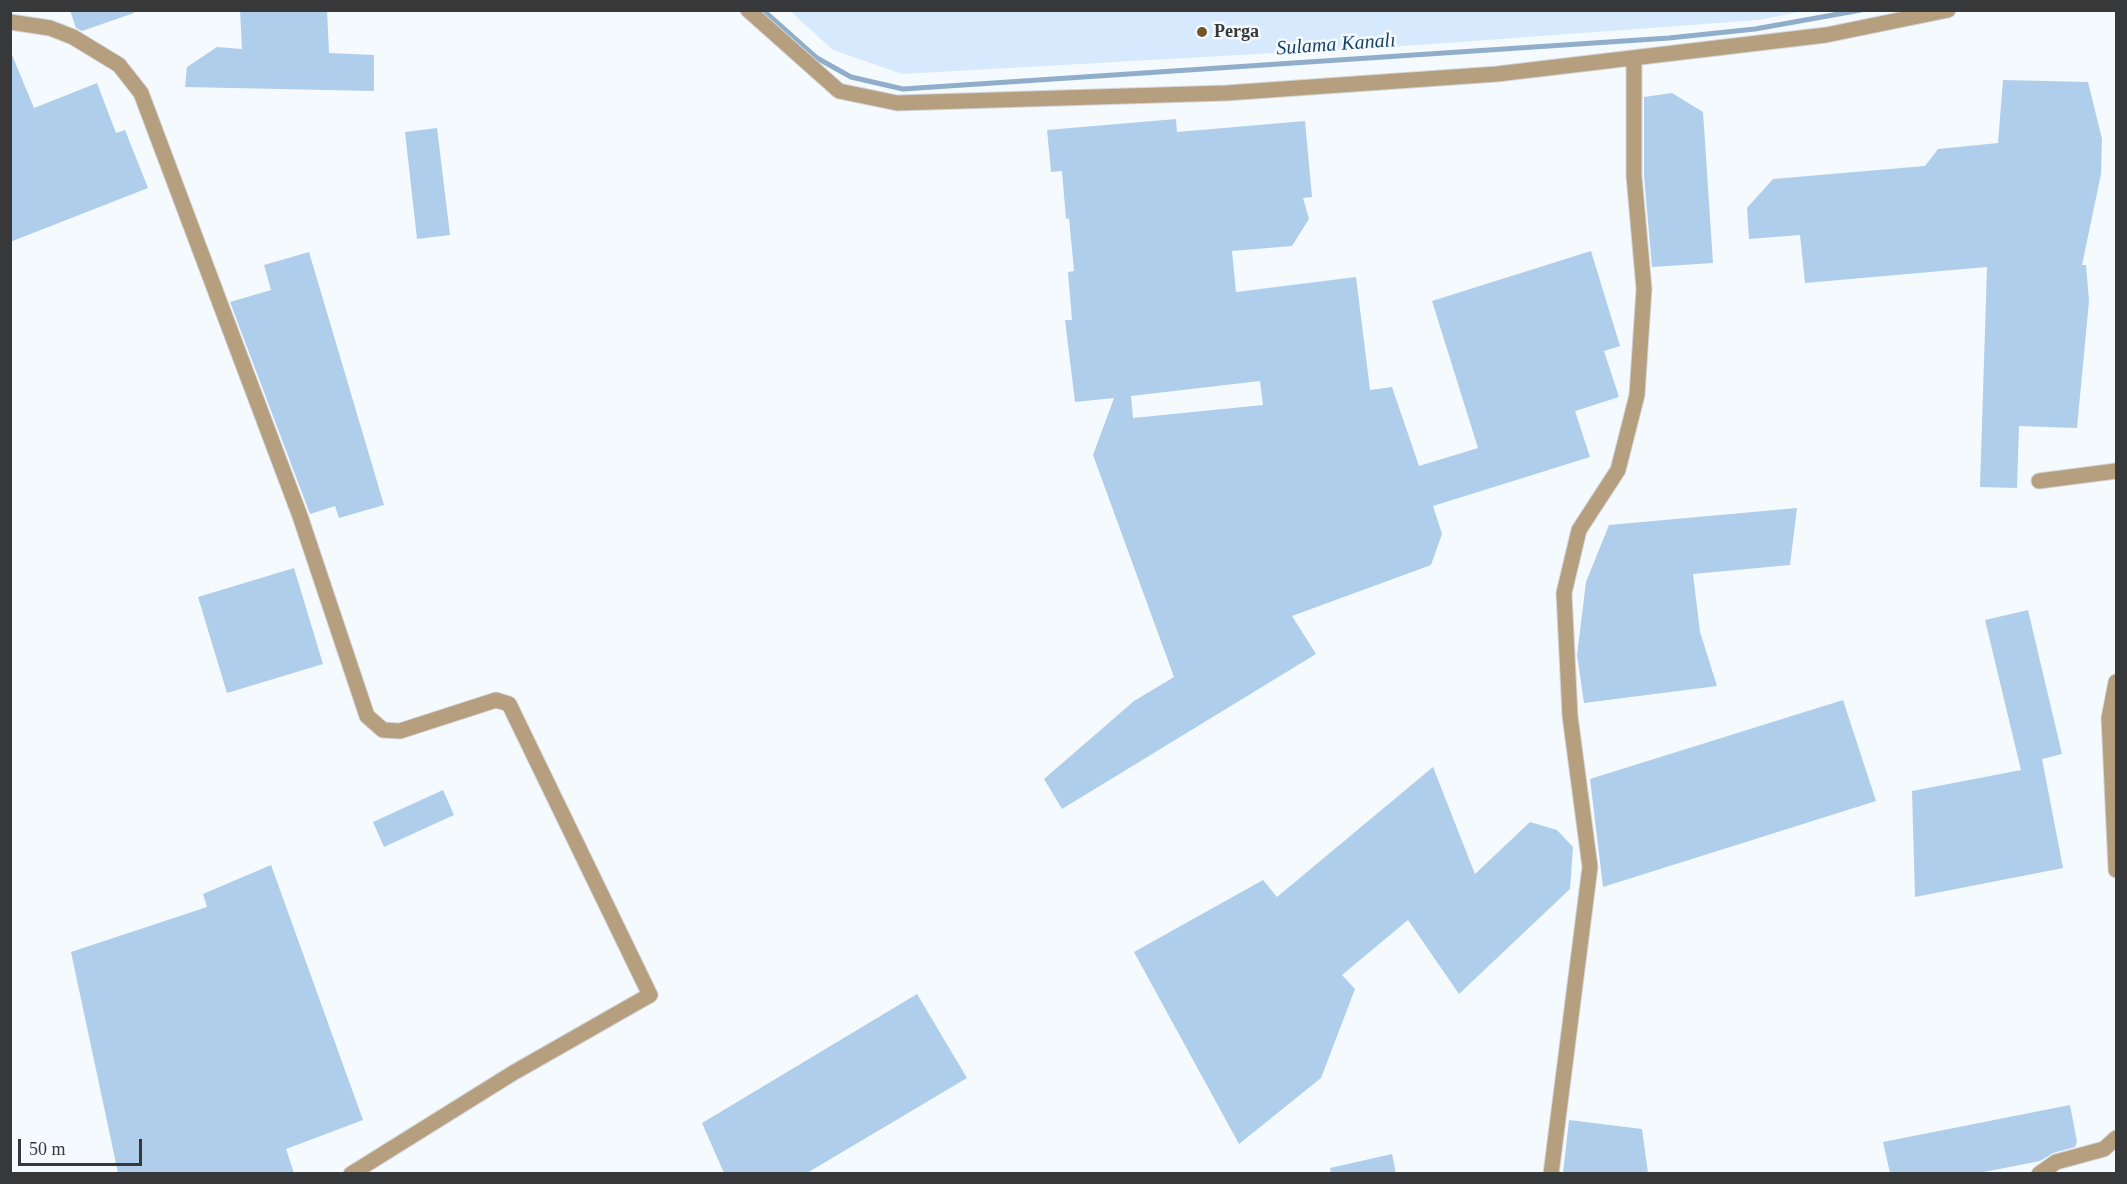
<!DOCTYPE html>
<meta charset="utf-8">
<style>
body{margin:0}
#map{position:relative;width:2127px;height:1184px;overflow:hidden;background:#f5fafe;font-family:Georgia,serif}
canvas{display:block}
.frame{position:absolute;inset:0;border:12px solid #37383a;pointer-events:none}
.scale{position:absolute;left:18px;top:1139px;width:124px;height:27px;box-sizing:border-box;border:3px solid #37383a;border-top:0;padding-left:8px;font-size:18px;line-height:21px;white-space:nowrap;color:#37383a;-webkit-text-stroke:4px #f5fafe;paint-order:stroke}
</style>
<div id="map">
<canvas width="2127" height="1184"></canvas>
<div class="frame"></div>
<div class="scale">50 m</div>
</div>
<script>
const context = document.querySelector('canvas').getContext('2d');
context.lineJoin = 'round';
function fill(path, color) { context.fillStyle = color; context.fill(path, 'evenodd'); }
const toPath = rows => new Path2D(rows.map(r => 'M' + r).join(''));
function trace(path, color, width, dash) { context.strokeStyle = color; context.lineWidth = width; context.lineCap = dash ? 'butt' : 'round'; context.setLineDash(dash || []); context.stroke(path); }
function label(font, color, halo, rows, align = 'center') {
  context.font = font + ' Georgia,serif'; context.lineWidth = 5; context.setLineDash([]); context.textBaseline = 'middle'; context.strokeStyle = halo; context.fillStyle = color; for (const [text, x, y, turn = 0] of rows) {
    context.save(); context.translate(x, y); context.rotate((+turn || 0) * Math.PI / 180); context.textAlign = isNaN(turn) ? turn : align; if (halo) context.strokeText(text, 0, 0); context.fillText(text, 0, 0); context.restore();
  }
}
fill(toPath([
 [790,11,1804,11,1759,20,1419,45,902,74,833,50]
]), '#d7eafd');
trace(toPath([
 [763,10,817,58,851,77,903,89,1669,38,1755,29,1861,10]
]), '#90aeca', 5);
fill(toPath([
 [70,10,134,10,134,13,82,31,76,28],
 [240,10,327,10,329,53,374,55,374,91,185,87,187,67,217,47,242,49],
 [10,50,34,108,97,83,116,133,125,130,148,188,10,242],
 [2003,80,2088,82,2102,139,2101,174,2082,265,2086,265,2089,301,2077,428,2019,426,2017,488,1980,487,1987,267,1805,283,1800,235,1749,239,1747,208,1773,179,1925,166,1938,149,1998,143],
 [1672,93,1703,112,1713,263,1652,267,1644,176,1644,97],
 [1176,119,1177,132,1305,121,1312,197,1303,198,1309,219,1292,246,1232,251,1236,292,1356,277,1370,390,1392,387,1419,466,1478,448,1432,301,1591,251,1620,346,1604,351,1619,397,1575,411,1590,457,1433,506,1442,534,1431,565,1292,616,1316,654,1062,809,1044,779,1134,701,1174,677,1093,455,1114,398,1075,402,1065,320,1072,320,1068,272,1074,271,1069,218,1066,219,1062,171,1051,172,1047,130],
 [1260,381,1263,405,1133,418,1131,396],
 [437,128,450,235,417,239,405,132],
 [309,252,384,505,339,518,335,506,310,514,230,302,271,290,264,265],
 [1797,508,1790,565,1693,574,1700,632,1717,686,1584,703,1577,655,1586,582,1609,525],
 [294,568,323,664,227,693,198,597],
 [2028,610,2062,754,2042,759,2063,868,1915,897,1912,791,2021,770,1985,620],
 [1843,700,1876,801,1603,887,1590,779],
 [1433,767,1475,874,1530,822,1557,830,1573,847,1570,889,1459,994,1408,920,1342,975,1355,989,1321,1078,1239,1144,1134,952,1263,880,1277,897],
 [443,790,454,815,384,847,373,822],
 [271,865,363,1120,286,1149,294,1173,118,1173,71,952,207,907,203,894],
 [917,994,967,1078,807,1173,724,1173,702,1123],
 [2070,1105,2077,1142,2075,1147,2053,1153,2040,1161,1979,1173,1890,1173,1883,1142],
 [1569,1120,1642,1129,1648,1173,1563,1173],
 [1392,1154,1396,1173,1331,1173,1330,1168]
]), '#afceec');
const minor = toPath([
 [748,10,839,91,897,103,1226,93,1497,74,1826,35,1948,10],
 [10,22,50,28,73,37,119,65,141,93,300,516,367,716,383,730,400,731,496,700,509,704,650,995,513,1073,351,1174],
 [2039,481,2116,471],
 [2116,682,2109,718,2116,870],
 [1551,1174,1590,867,1570,716,1564,593,1579,530,1618,470,1637,395,1644,289,1634,176,1634,59],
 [2039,1174,2056,1162,2104,1149,2116,1138]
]);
trace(minor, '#d3d7db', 17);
trace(minor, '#b69f7f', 15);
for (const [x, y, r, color] of [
 [1202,32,6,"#725529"]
]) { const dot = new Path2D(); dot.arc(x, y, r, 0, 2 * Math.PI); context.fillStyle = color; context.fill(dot); trace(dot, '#f5fafe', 2); }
label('bold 18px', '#37383a', '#f5fafe', [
 ["Perga",1214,32]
], 'left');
label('italic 20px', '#134269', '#f5fafe', [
 ["Sulama Kanalı",1336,45,-4]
]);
</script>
